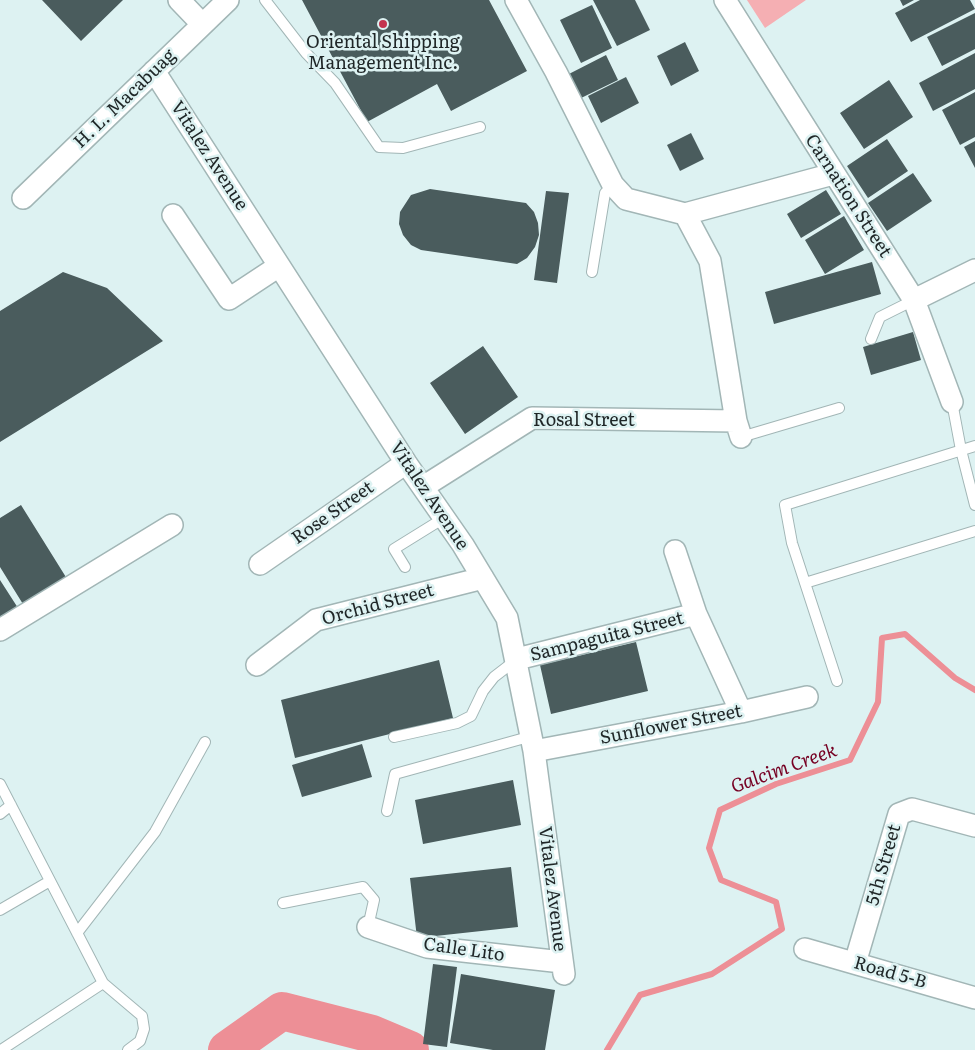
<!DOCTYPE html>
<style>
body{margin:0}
canvas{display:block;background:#ddf2f2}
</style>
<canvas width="975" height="1050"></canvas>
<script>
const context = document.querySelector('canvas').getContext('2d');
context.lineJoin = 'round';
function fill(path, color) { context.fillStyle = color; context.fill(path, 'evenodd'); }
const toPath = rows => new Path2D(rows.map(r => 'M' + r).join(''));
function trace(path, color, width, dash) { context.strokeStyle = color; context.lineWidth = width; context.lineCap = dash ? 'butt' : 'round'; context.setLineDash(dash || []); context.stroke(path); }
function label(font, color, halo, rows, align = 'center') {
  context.font = font + ' Literata,serif'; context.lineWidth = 5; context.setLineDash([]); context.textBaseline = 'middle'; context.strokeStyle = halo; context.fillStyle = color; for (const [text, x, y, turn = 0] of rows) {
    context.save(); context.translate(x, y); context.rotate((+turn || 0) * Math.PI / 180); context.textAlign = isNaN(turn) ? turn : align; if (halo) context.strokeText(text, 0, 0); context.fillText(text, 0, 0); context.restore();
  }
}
fill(toPath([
 [747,0,806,0,765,28]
]), '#f5afb3');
trace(toPath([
 [607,1050,640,995,712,974,782,929,776,902,721,880,709,848,720,810,776,784,850,760,878,702,882,638,905,634,955,678,975,690]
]), '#ed8f96', 6);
trace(toPath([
 [227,1050,282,1011,372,1034,410,1050]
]), '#ed8f96', 38);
fill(toPath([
 [42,0,123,0,81,41],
 [302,0,489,0,527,71,451,111,437,84,367,122],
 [593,0,635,0,650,30,617,46],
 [900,0,914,0,903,6],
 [920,0,970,0,975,9,911,42,895,13],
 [592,5,612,48,581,63,560,20],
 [975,13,975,49,942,66,927,37],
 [685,42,699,71,671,86,657,56],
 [975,53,975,89,933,111,919,83],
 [606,55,618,80,577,100,565,76],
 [626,77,639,103,601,123,588,96],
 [889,80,913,117,864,149,840,113],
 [975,92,975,137,960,145,942,110],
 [691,133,704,159,680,171,667,145],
 [887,139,908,171,868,198,847,166],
 [975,141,975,168,964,147],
 [913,173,932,201,887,231,868,203],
 [430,189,526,203,534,212,538,223,539,235,535,247,527,258,517,264,421,250,411,245,403,235,399,224,400,212,411,195],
 [826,190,841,214,801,238,787,214],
 [546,191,569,193,557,283,534,280],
 [844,216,864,250,825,274,805,240],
 [872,262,881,294,774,324,765,292],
 [63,272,107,288,163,341,0,442,0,311],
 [913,332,921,360,871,375,863,347],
 [483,346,518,397,465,434,430,383],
 [21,505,69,582,26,609,0,567,0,518],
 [0,580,18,608,0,620],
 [636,642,648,691,551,714,540,665],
 [439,660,453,718,295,758,281,700],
 [362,744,372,777,302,797,292,765],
 [513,780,521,825,423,844,415,800],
 [511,867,518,927,417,938,410,878],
 [433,964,457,967,447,1047,423,1044],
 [461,974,555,990,545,1050,493,1050,450,1043]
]), '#4a5c5d');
const service = toPath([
 [265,0,306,53,335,83,379,147,403,148,480,127],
 [592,272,605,193,613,185],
 [871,339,880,317,914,300],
 [952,402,961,450,975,505],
 [741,437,839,408],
 [405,567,394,549,444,518],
 [805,583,975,531],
 [837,681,792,543,785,505,975,446],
 [394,737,457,723,471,716,483,691,494,677,516,660],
 [0,784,103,983,142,1016,144,1029,140,1041,128,1050],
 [387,811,395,774,532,736],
 [0,814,11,805],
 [283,903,363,887,374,900,368,927],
 [0,910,50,881],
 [77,933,155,832,205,742],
 [1,1050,103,983]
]);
const minor = toPath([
 [179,0,202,24],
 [516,0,556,72,613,185,626,199,685,214,833,174],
 [725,0,914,300,952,402],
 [154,71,406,463,463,545,507,618,534,751,564,974],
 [23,198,228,0],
 [685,214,710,261,736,421,741,437],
 [173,215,229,299,279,266],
 [914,300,975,270],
 [423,487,532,418,736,421],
 [675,551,696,614,741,712],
 [260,564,406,463],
 [0,630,172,525],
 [517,659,696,614],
 [257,665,316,620,483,578],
 [534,751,741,712,807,697],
 [368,927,427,947,562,962],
 [805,949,975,998],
 [855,963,899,814,912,809,975,826]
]);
trace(service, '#a2b6b6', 12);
trace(minor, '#a2b6b6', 24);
trace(service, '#fff', 10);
trace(minor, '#fff', 21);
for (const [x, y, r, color] of [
 [383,24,5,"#c4334e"]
]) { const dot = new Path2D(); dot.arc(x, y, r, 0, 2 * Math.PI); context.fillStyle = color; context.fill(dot); trace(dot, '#ddf2f2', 2); }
label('18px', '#1f2627', '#ddf2f2', [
 ["Oriental Shipping",383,43],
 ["Management Inc.",383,64]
]);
label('18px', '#1f2627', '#ddf2f2', [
 ["H. L. Macabuag",125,99,-44],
 ["Vitalez Avenue",209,156,57],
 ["Carnation Street",848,196,57],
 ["Rosal Street",584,421],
 ["Vitalez Avenue",429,496,56],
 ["Rose Street",333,513,-35],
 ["Orchid Street",378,605,-15],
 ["Sampaguita Street",607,637,-14],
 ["Sunflower Street",671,725,-11],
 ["5th Street",884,865,-74],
 ["Vitalez Avenue",552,889,83],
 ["Calle Lito",464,950,8],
 ["Road 5-B",890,973,16]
]);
label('italic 19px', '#760023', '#ddf2f2', [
 ["Galcim Creek",784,769,-20]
]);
</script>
